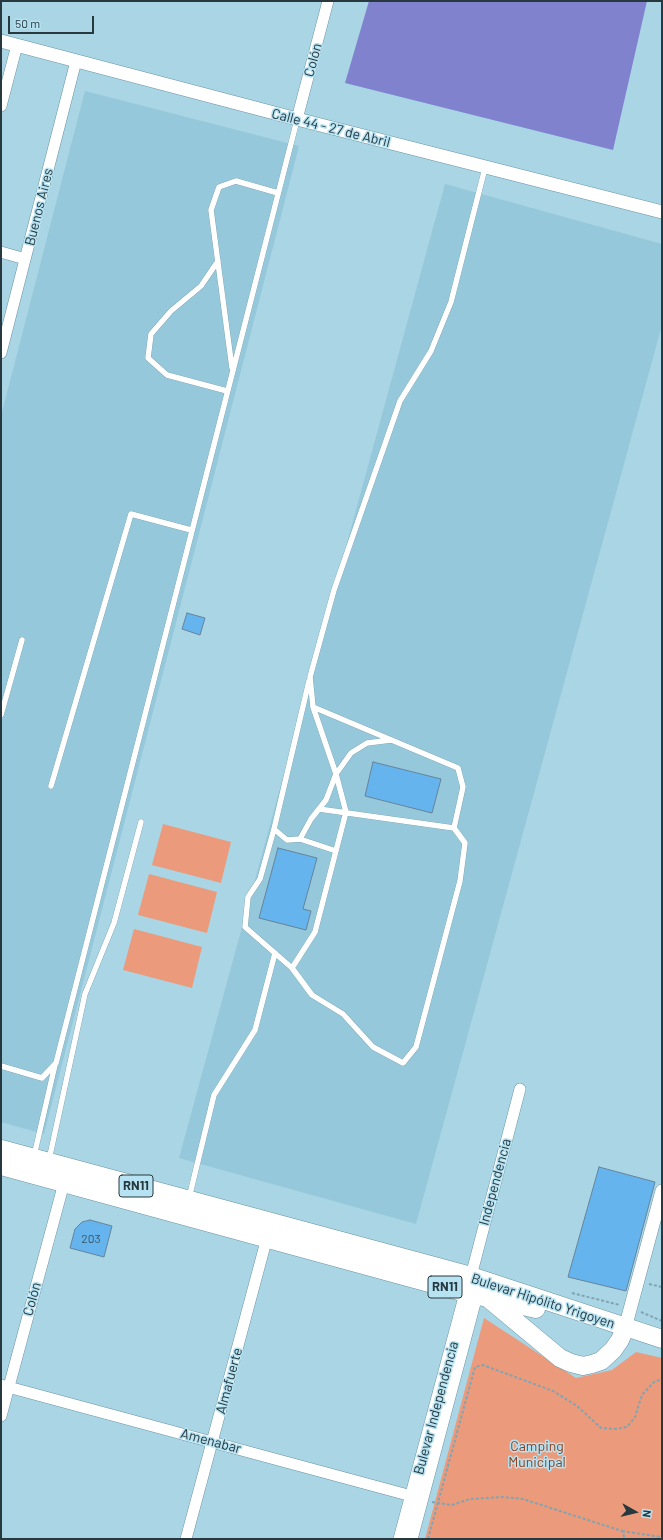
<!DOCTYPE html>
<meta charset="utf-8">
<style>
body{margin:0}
#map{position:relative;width:663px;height:1540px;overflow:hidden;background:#a9d5e5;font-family:Barlow,sans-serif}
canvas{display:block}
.frame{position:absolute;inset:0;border:2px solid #27393f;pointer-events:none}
.north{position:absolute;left:615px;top:1492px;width:40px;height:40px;-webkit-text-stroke:3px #b6e2f2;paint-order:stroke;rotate:98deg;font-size:11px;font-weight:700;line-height:16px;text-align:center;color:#27393f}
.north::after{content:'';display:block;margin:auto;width:14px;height:18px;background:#27393f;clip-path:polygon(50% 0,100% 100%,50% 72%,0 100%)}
.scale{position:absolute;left:8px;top:16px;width:86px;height:18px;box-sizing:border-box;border:2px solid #27393f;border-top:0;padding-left:5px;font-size:12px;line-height:14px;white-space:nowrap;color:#27393f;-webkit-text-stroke:3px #b6e2f2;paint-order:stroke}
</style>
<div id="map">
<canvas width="663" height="1540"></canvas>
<div class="frame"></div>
<div class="north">N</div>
<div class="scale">50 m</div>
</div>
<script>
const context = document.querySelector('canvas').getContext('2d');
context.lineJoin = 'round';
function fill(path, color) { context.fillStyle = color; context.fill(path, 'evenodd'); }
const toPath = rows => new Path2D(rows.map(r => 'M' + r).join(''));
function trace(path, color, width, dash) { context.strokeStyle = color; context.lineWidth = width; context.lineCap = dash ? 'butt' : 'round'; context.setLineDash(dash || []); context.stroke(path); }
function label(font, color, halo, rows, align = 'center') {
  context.font = font + ' Barlow,sans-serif'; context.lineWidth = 3; context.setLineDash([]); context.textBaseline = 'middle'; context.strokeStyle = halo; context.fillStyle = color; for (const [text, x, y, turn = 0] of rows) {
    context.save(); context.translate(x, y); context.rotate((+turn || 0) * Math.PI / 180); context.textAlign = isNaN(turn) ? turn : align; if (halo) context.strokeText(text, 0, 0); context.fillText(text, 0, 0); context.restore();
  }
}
fill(toPath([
 [85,91,299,146,44,1134,1,1122,1,416],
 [445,184,662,244,662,325,416,1224,179,1158]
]), '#94c8da');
fill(toPath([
 [163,824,231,842,221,883,152,865],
 [149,874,217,892,207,933,138,915],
 [134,929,202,947,192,988,123,970],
 [484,1318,576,1378,612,1370,636,1352,662,1358,662,1539,425,1539]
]), '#eb9b7b');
fill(toPath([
 [369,1,647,1,613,150,345,83]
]), '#8082ce');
const building = toPath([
 [187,613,205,618,200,635,182,629,187,613],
 [373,762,441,779,432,813,365,796,373,762],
 [278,848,317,858,303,909,311,911,306,930,259,918,278,848],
 [599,1167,655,1182,626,1291,568,1277,599,1167],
 [90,1220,112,1226,104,1257,70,1248,75,1229,82,1222,90,1220]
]);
fill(building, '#66b4ed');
trace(building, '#65849c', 1);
const service = toPath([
 [218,261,201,286,171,311,151,334,148,358,167,375,227,391],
 [232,368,211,210,219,187,236,181,278,193],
 [309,681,274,829,287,840,300,839,311,819,326,800,336,774,351,753,367,743,391,740],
 [313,707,458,768,463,787,454,828,465,843,460,881,416,1047,403,1063,373,1047,343,1014,312,995,292,968,315,932,346,812,336,774,313,707,310,677,334,590,400,401,431,351,451,302,485,168],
 [1,715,22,640],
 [51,786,131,514,191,530],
 [319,809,454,828],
 [274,829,260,879,248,897,245,927,292,968],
 [300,839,336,851],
 [1,1066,42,1078,56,1063,297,120],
 [34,1156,55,1065],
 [49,1160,85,994,114,923,141,822],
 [189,1198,214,1095,255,1030,275,953]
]);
const minor = toPath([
 [1,106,17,45],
 [297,119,328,1],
 [1,252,25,259],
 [1,353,76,61],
 [471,1276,520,1089],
 [1,1385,419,1498],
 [1,1416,64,1183],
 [186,1539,268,1234]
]);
const tertiary = toPath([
 [1,41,297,119,662,212],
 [625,1328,662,1191],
 [400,1539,468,1286],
 [411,1539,478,1288]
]);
const trunk = toPath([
 [1,1149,471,1276,662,1339],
 [1,1166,466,1293,536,1309],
 [489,1299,560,1358,571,1363,583,1366,592,1364,601,1361,613,1350,620,1340,625,1328]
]);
trace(service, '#6a94a2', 6);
trace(minor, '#6a94a2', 12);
trace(tertiary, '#6a94a2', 14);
trace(trunk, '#6a94a2', 19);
trace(toPath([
 [649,1284,662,1287],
 [572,1293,620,1305],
 [641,1312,662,1321],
 [432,1502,452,1505,470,1499,487,1498,502,1497,523,1499,622,1531,625,1539],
 [622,1531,662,1537],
 [428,1539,475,1367,483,1365,553,1391,577,1406,601,1428,615,1429,627,1427,635,1417,642,1395,655,1381,662,1380]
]), '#80a4b1', 2, [3, 2]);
trace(service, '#fff', 5.5);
trace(minor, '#fff', 11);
trace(tertiary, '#fff', 13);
trace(trunk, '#fff', 18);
label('12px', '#37586a', null, [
 ["203",91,1239]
]);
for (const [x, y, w] of [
 [136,1186,34],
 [445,1287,34]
]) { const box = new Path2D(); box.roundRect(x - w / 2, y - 11, w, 22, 3); context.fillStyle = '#b6e2f2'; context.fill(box); trace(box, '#27393f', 1); }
label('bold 13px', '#27393f', null, [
 ["RN11",136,1186],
 ["RN11",445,1287]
]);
label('14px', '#27393f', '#b6e2f2', [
 ["Colón",313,60,-75],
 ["Calle 44 - 27 de Abril",331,128,14],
 ["Buenos Aires",39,207,-76],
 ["Independencia",495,1182,-75],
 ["Colón",32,1299,-75],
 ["Bulevar Hipólito Yrigoyen",543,1301,18],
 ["Almafuerte",229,1381,-75],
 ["Bulevar Independencia",436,1408,-75],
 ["Amenabar",211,1441,15]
]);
label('14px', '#8b3e1e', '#b6e2f2', [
 ["Camping",537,1446],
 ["Municipal",537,1462]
]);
</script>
